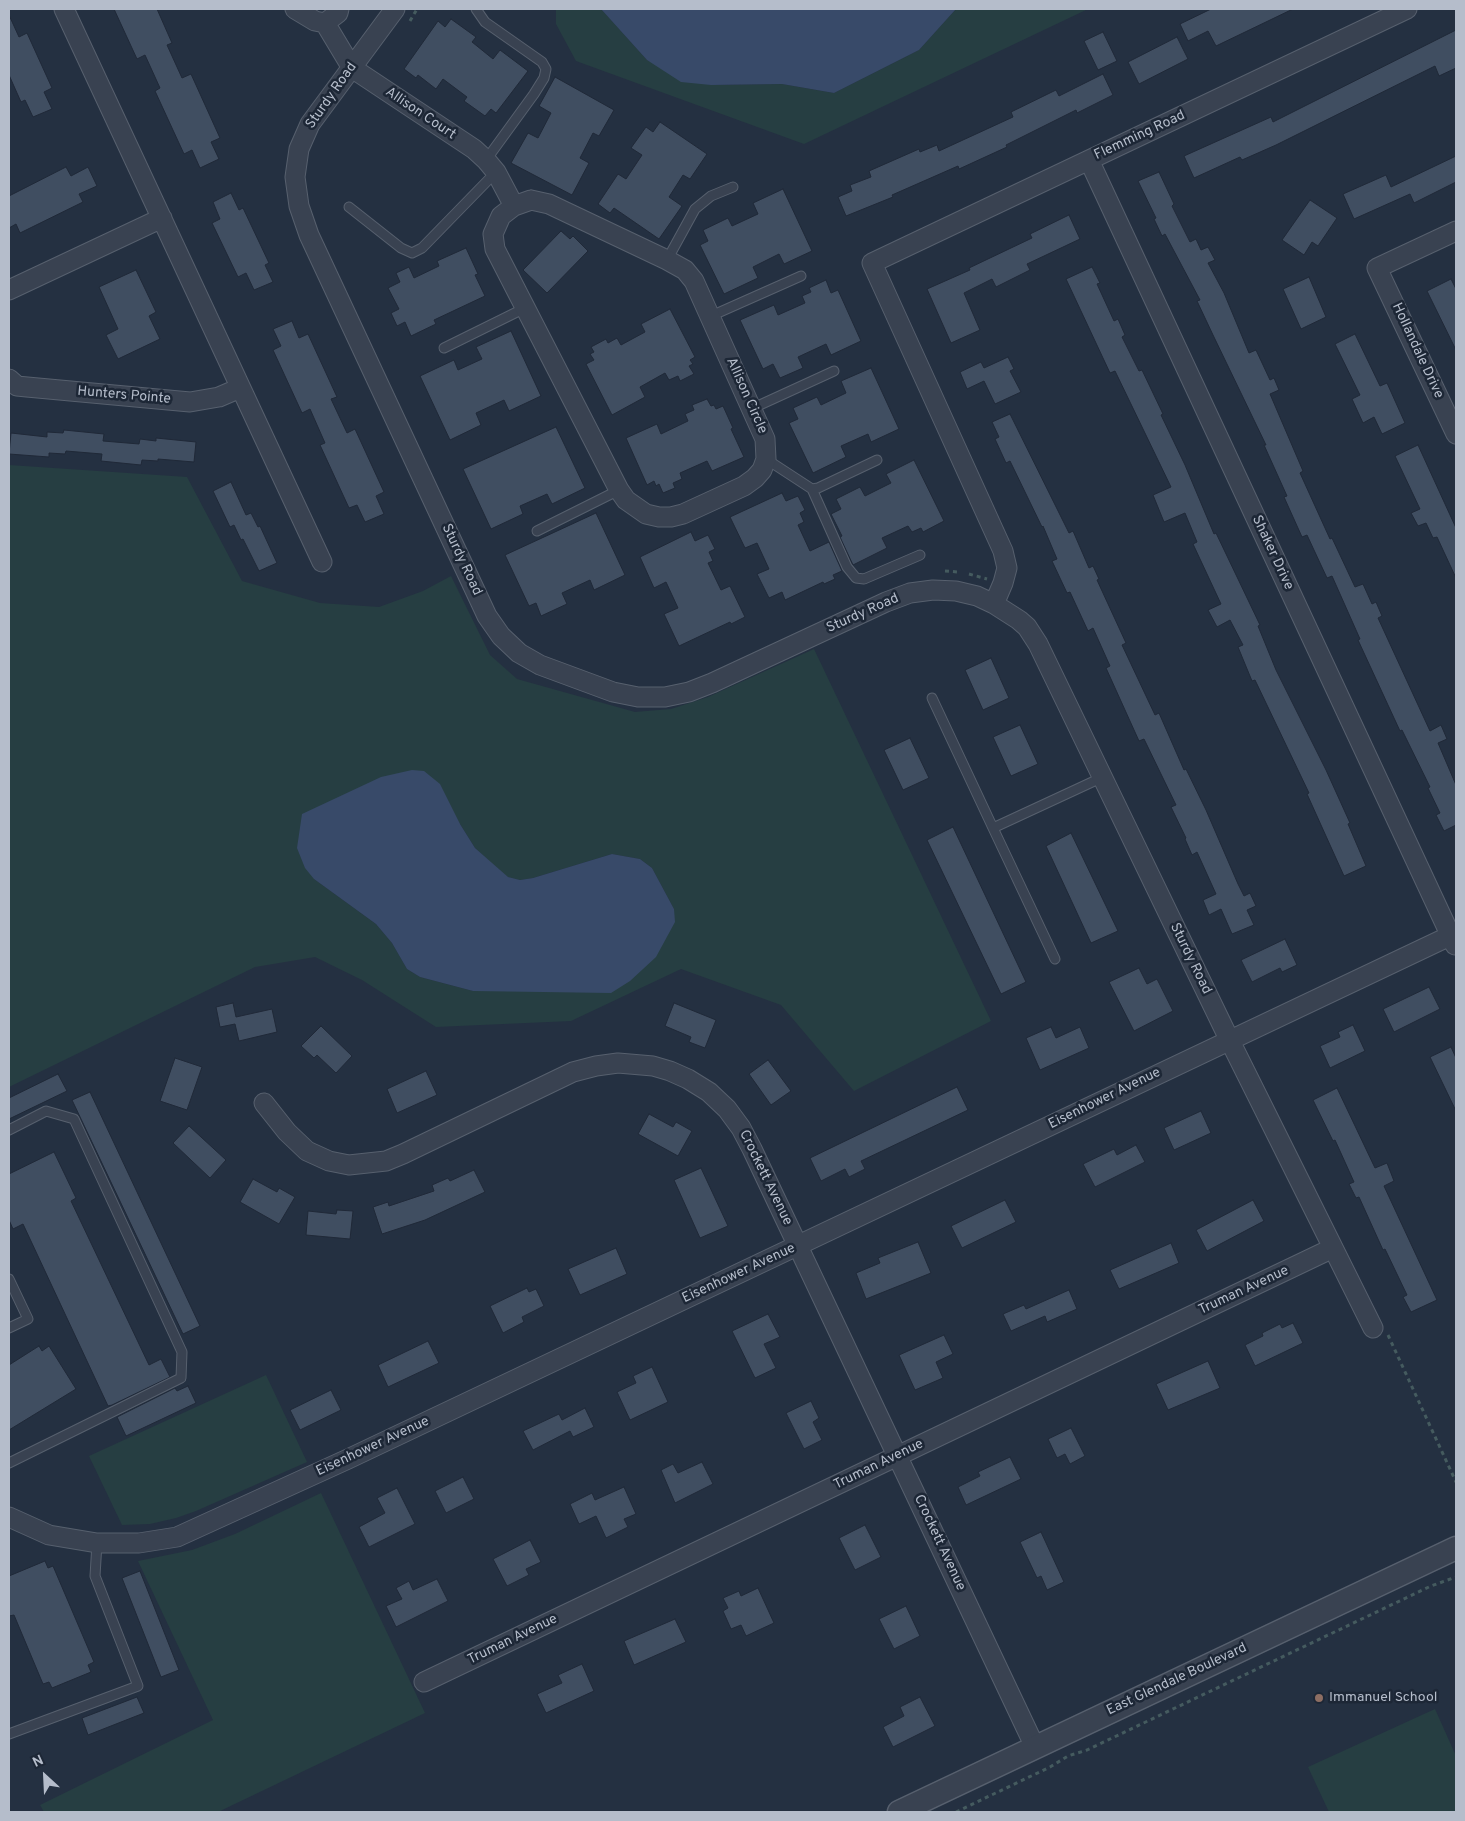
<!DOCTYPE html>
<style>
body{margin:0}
#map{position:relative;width:1465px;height:1821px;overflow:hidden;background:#243041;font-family:Overpass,sans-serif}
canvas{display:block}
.frame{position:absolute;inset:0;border:10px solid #b5bdcb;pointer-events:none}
.north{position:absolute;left:20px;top:1751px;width:50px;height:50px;-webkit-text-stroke:4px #1d2736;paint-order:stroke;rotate:335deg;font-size:14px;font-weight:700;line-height:20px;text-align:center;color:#b5bdcb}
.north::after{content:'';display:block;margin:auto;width:18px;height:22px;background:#b5bdcb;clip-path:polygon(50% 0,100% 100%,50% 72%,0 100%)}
</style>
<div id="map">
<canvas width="1465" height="1821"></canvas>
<div class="frame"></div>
<div class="north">N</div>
</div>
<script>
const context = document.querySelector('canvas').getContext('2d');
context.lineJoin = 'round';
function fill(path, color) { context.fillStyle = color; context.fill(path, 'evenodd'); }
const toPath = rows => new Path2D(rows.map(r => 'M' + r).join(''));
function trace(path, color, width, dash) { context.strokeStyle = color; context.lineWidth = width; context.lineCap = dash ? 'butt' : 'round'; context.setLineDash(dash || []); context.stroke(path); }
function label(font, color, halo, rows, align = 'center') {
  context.font = font + ' Overpass,sans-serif'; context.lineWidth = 5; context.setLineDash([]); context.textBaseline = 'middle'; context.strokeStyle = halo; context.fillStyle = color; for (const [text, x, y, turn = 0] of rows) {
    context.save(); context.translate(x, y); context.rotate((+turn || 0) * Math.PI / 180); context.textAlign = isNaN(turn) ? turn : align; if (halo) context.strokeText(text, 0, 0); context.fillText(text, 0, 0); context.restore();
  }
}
fill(toPath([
 [556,9,601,9,647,60,711,85,782,84,834,93,919,50,956,9,1088,9,804,144,576,61,556,24],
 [9,465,187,477,242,581,320,603,379,607,423,591,451,576,490,655,517,679,635,712,671,709,708,697,814,649,991,1021,854,1091,781,1005,681,969,571,1021,436,1027,362,980,315,957,255,967,9,1087],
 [460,824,475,848,507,877,520,880,533,878,612,854,640,859,652,868,674,909,473,991,420,977,407,969,392,943,376,924,314,879],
 [266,1375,307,1462,196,1511,176,1518,150,1524,122,1525,89,1456],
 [321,1493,425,1713,218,1812,44,1812,40,1805,213,1720,138,1561,192,1550,235,1534],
 [1435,1709,1456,1756,1456,1812,1329,1812,1308,1767]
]), '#263e42');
fill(toPath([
 [601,9,956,9,919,50,834,93,782,84,711,85,681,82,647,60],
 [412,770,424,771,440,784,460,824,475,848,508,877,520,880,533,878,612,854,640,859,652,868,674,909,675,922,656,957,630,981,611,993,473,991,420,977,407,969,392,943,376,924,314,879,305,868,297,848,302,814,381,777]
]), '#384a69');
const building = toPath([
 [114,9,157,9,172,43,167,45,182,78,191,74,220,138,211,142,219,159,200,168,192,150,184,154,155,91,160,88,145,55,137,59,114,9],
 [1211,9,1293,9,1216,46,1208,31,1188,41,1180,24,1211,9],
 [9,15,19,37,27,33,52,88,44,92,52,109,33,117,25,100,21,102,9,75,9,15],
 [451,19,476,37,472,42,493,59,500,50,528,71,496,113,491,109,485,116,464,101,467,97,443,79,436,89,418,75,416,78,404,69,438,21,445,27,451,19],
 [1456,30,1456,68,1439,76,1435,66,1276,145,1242,160,1240,157,1194,178,1184,156,1271,117,1273,122,1456,30],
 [1103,32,1117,61,1098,70,1084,41,1103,32],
 [1177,37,1188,59,1139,84,1128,62,1177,37],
 [1103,74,1113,95,1077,113,1076,110,1006,145,1007,147,959,169,958,166,892,195,893,197,846,216,838,197,852,191,850,185,871,177,869,171,919,149,920,152,937,145,939,151,1013,117,1011,112,1056,90,1059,96,1103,74],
 [555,77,614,110,599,136,593,133,580,158,589,163,572,195,511,163,528,133,538,138,551,113,539,106,555,77],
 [660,122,707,154,690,179,683,175,669,197,682,206,659,239,614,208,610,213,598,204,618,174,626,179,642,155,631,148,646,127,653,132,660,122],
 [1456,156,1456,182,1414,203,1410,194,1354,219,1343,194,1386,175,1391,187,1456,156],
 [66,167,71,176,88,167,97,186,79,194,83,202,20,233,16,224,9,228,9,196,66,167],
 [1159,172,1174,204,1172,206,1190,242,1196,239,1201,250,1208,247,1215,260,1208,263,1224,293,1249,353,1256,350,1270,380,1274,378,1279,390,1270,394,1303,471,1300,473,1330,539,1332,538,1355,587,1363,584,1372,604,1376,602,1382,616,1378,618,1430,731,1441,725,1447,739,1438,743,1456,785,1456,825,1444,831,1436,815,1440,813,1428,788,1430,787,1402,730,1400,731,1358,640,1360,639,1332,576,1327,578,1307,535,1302,537,1284,497,1287,496,1264,445,1266,445,1213,335,1197,301,1200,300,1165,234,1162,236,1154,219,1156,218,1138,181,1159,172],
 [783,189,812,251,784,264,779,254,753,267,758,278,724,294,700,245,708,241,703,230,728,218,732,226,758,214,753,203,783,189],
 [231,193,239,210,243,208,269,263,265,265,273,282,254,290,246,273,238,277,212,223,220,219,213,202,231,193],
 [1310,200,1337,218,1318,246,1312,242,1304,255,1282,240,1310,200],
 [1069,215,1080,239,1027,264,1030,270,996,287,992,279,964,293,980,330,951,343,927,289,970,270,969,268,1032,238,1030,234,1069,215],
 [561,231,570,239,573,236,588,251,547,293,523,270,561,231],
 [466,248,478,274,475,275,485,296,434,320,436,324,411,336,405,322,397,326,391,313,399,309,388,288,400,282,396,273,409,267,414,278,439,266,437,261,466,248],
 [1092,267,1100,283,1097,284,1114,321,1118,319,1125,335,1122,337,1139,371,1142,370,1163,414,1161,415,1185,465,1214,534,1216,533,1260,625,1258,626,1276,670,1326,770,1350,823,1348,824,1366,866,1344,876,1307,794,1309,793,1255,680,1252,681,1238,647,1243,645,1230,620,1217,627,1208,610,1221,604,1193,544,1197,542,1185,513,1164,522,1153,495,1171,487,1115,371,1110,373,1066,279,1092,267],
 [136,270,156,312,149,316,160,339,118,359,106,335,118,329,99,287,136,270],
 [1309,277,1326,317,1301,329,1283,289,1309,277],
 [1451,279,1456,289,1456,350,1427,291,1451,279],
 [826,280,831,293,838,290,861,341,831,355,826,344,798,357,803,368,780,378,773,364,763,369,740,320,774,305,778,315,805,303,802,296,811,292,809,288,826,280],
 [670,309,695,357,690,360,693,364,689,366,694,374,680,381,678,376,669,380,665,373,640,387,645,397,612,415,586,364,594,360,590,354,594,352,591,347,606,339,608,343,617,338,621,345,645,332,641,324,670,309],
 [292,321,299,338,308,334,337,397,331,399,347,433,355,429,384,492,376,496,384,514,365,522,357,505,349,508,320,445,325,443,310,409,302,413,273,350,281,346,273,329,292,321],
 [511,331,541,396,509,411,504,400,476,413,481,425,450,440,420,376,454,360,458,370,482,359,476,347,511,331],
 [1355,334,1380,386,1387,383,1405,423,1382,434,1374,417,1363,423,1352,399,1360,395,1335,344,1355,334],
 [1008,357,1014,369,1010,371,1021,392,995,404,984,381,967,389,960,372,981,362,984,368,1008,357],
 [871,368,899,429,871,442,868,434,841,446,846,457,813,473,789,423,798,419,793,408,817,397,821,405,846,393,841,381,871,368],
 [707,399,711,406,714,405,716,409,723,406,733,428,731,429,744,457,712,471,707,461,680,473,682,479,673,483,675,488,663,493,659,484,656,486,654,481,647,485,626,438,657,424,661,434,688,421,685,414,694,410,692,405,707,399],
 [1010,414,1069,533,1073,531,1089,568,1093,566,1099,579,1097,580,1126,643,1122,645,1155,715,1159,713,1184,770,1186,769,1206,810,1238,884,1244,896,1250,893,1256,906,1247,910,1254,925,1232,934,1221,909,1209,915,1203,900,1216,894,1197,852,1192,855,1185,839,1186,838,1171,807,1176,805,1144,739,1139,741,1106,668,1110,666,1093,628,1088,631,1070,592,1067,593,1052,561,1057,559,1043,526,1042,527,1010,461,1006,463,995,439,999,437,992,422,1010,414],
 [556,427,585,488,552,504,547,494,520,506,523,514,491,529,463,469,556,427],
 [64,430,104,434,103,441,139,444,140,439,156,441,156,438,196,442,194,462,158,459,158,461,142,460,141,465,101,461,102,454,66,451,65,454,49,453,49,457,9,454,11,433,47,437,47,432,63,433,64,430],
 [1418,445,1456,528,1456,578,1437,537,1433,538,1426,523,1418,526,1411,513,1420,509,1395,456,1418,445],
 [914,460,944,521,923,532,921,528,912,532,908,526,882,538,887,548,853,565,840,537,842,536,831,514,841,509,836,499,860,487,865,496,891,483,886,474,914,460],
 [231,482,246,515,251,513,258,527,260,526,277,563,259,571,243,539,241,540,234,525,230,527,213,491,231,482],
 [782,493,786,501,798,496,805,510,800,513,804,522,798,525,810,551,829,542,842,571,833,575,835,579,824,584,823,582,785,600,782,592,769,598,757,574,769,569,757,543,745,548,730,517,782,493],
 [596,513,625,575,594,590,590,580,562,593,567,604,541,616,536,603,529,606,505,555,596,513],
 [691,532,695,541,708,535,715,549,709,552,713,561,708,563,721,590,730,586,745,617,731,624,730,622,679,646,664,614,678,608,666,582,654,588,640,557,691,532],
 [991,658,1009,698,983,710,965,670,991,658],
 [1020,725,1038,764,1011,776,993,737,1020,725],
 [910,738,929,778,903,790,884,750,910,738],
 [953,827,1026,982,1001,994,927,840,953,827],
 [1071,833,1118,931,1091,943,1046,846,1071,833],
 [1285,939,1297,965,1282,972,1280,968,1252,982,1241,960,1285,939],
 [1139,968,1147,984,1157,979,1173,1011,1134,1031,1109,982,1139,968],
 [1429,987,1440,1009,1394,1032,1383,1009,1429,987],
 [233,1003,236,1017,272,1009,277,1032,239,1041,235,1024,220,1027,216,1007,233,1003],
 [674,1003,716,1020,705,1048,689,1042,691,1037,665,1026,674,1003],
 [1353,1025,1365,1051,1330,1068,1320,1046,1340,1037,1338,1032,1353,1025],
 [321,1026,352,1056,336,1073,317,1055,314,1058,301,1046,321,1026],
 [1051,1027,1056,1038,1080,1027,1089,1048,1040,1070,1026,1038,1051,1027],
 [1451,1047,1456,1058,1456,1111,1430,1057,1451,1047],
 [175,1058,202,1067,187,1110,160,1101,175,1058],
 [768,1060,791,1091,771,1105,749,1074,768,1060],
 [426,1071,437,1095,397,1113,387,1089,426,1071],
 [58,1074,67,1091,9,1119,9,1098,58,1074],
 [957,1087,968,1110,861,1161,865,1169,849,1177,845,1169,821,1181,810,1158,957,1087],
 [1337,1088,1375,1168,1387,1163,1394,1181,1384,1186,1437,1300,1411,1312,1403,1297,1407,1295,1385,1249,1383,1250,1359,1197,1356,1198,1349,1184,1354,1182,1335,1140,1333,1141,1313,1100,1337,1088],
 [90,1092,200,1326,183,1334,72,1100,90,1092],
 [1201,1111,1211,1133,1174,1150,1164,1128,1201,1111],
 [649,1114,673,1127,676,1122,692,1131,678,1156,638,1134,649,1114],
 [189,1126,226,1160,210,1178,173,1143,189,1126],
 [1136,1145,1145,1162,1095,1187,1083,1164,1114,1149,1117,1155,1136,1145],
 [54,1152,76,1198,71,1201,149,1365,161,1359,170,1377,112,1405,108,1406,23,1224,13,1229,9,1220,9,1174,54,1152],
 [701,1168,728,1226,700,1238,674,1180,701,1168],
 [474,1170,485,1192,425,1220,382,1234,373,1207,388,1202,389,1206,434,1191,432,1185,448,1178,450,1181,474,1170],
 [253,1179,277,1192,279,1188,295,1197,279,1224,240,1202,253,1179],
 [1005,1200,1016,1222,962,1248,951,1226,1005,1200],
 [1253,1200,1264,1221,1207,1251,1196,1230,1253,1200],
 [337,1210,353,1211,350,1239,306,1235,308,1211,336,1214,337,1210],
 [918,1242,931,1273,866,1299,856,1273,880,1263,878,1258,918,1242],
 [1171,1243,1179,1263,1119,1289,1110,1270,1171,1243],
 [616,1248,627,1274,580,1295,568,1269,616,1248],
 [527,1288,529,1292,536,1289,544,1306,522,1317,524,1322,503,1333,490,1306,527,1288],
 [1069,1290,1077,1309,1047,1322,1045,1316,1011,1331,1003,1314,1024,1305,1026,1309,1069,1290],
 [768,1314,780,1337,764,1344,776,1368,755,1378,732,1331,768,1314],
 [1293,1323,1303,1343,1255,1366,1245,1345,1263,1336,1262,1333,1280,1324,1282,1328,1293,1323],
 [944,1335,953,1354,936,1362,943,1378,915,1390,899,1355,944,1335],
 [428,1341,439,1363,388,1387,378,1365,428,1341],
 [39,1346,42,1351,49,1346,76,1389,9,1430,9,1365,39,1346],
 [1208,1361,1220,1388,1168,1410,1156,1384,1208,1361],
 [652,1367,668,1402,630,1420,617,1392,636,1383,633,1376,652,1367],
 [188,1386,196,1403,126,1436,117,1417,175,1388,177,1391,188,1386],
 [331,1390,341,1410,300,1430,290,1410,331,1390],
 [811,1401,819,1418,813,1422,822,1440,804,1449,786,1413,811,1401],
 [585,1408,594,1427,573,1437,570,1431,533,1450,523,1431,559,1414,562,1420,585,1408],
 [1071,1428,1085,1456,1070,1464,1065,1454,1057,1458,1048,1439,1071,1428],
 [1010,1457,1021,1479,966,1505,958,1487,980,1476,978,1472,1010,1457],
 [702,1462,713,1484,675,1503,661,1470,673,1464,678,1473,702,1462],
 [463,1477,474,1499,446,1513,435,1491,463,1477],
 [624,1487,636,1514,624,1519,628,1527,606,1538,596,1516,579,1524,570,1504,592,1493,595,1500,624,1487],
 [397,1488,415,1524,369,1547,359,1527,385,1513,377,1498,397,1488],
 [865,1525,881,1557,855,1570,839,1538,865,1525],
 [1041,1532,1064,1582,1047,1590,1041,1576,1037,1578,1020,1542,1041,1532],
 [530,1540,541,1562,526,1569,529,1575,507,1586,493,1559,530,1540],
 [45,1561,48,1568,53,1566,94,1662,88,1665,91,1672,52,1688,49,1682,43,1684,14,1615,9,1616,9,1576,45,1561],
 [140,1571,179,1670,161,1677,122,1578,140,1571],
 [437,1579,448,1601,396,1627,386,1606,402,1599,396,1588,409,1581,413,1590,437,1579],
 [758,1588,774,1623,746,1636,741,1625,731,1629,723,1611,728,1608,723,1598,739,1591,741,1596,758,1588],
 [906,1606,920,1636,894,1649,879,1619,906,1606],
 [675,1619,686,1642,634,1665,624,1641,675,1619],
 [582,1664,594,1691,546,1713,537,1694,562,1683,558,1675,582,1664],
 [137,1697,144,1713,88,1735,82,1718,137,1697],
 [920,1697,935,1726,893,1747,883,1727,904,1716,900,1707,920,1697]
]);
fill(building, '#404e61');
trace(building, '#202938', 1);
const service = toPath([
 [476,9,485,22,542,62,546,69,544,78,534,94,486,160],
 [349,207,401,248,412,253,422,248,496,172],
 [667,260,695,209,711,196,733,187],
 [711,316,801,276],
 [444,348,525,308],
 [751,409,834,371],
 [766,459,812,489,818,488,877,460],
 [812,489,847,567,856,578,864,579,920,555],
 [537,531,619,490],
 [932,698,993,828],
 [1055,959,993,828,1103,777],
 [9,1130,46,1111,74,1119,182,1352,181,1378,9,1463],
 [9,1279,28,1319,9,1328],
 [9,1734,138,1686,95,1576,97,1543]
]);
const minor = toPath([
 [64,9,322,562],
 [295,9,315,21,325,23,352,68,474,149,486,160,496,172,514,206],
 [395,9,310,124,299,149,295,177,299,206,309,235,487,616,501,636,519,653,540,665,613,692,638,697,665,697,689,692,712,683,886,602,910,593,933,590,956,591,977,596,994,604],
 [325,23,338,13,339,9],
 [1089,160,1455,945],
 [531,200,549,204,667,260,685,270,694,281,765,439,766,459,762,470,755,478,744,486,683,514,671,517,659,517,646,514,626,500,619,490,495,249,493,234,501,216,514,206,531,200],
 [1456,231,1377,268,1456,434],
 [9,290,162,218],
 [9,379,17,386,27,387,190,402,219,397,240,388],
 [264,1103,287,1132,307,1151,329,1161,349,1165,386,1161,403,1154,573,1072,596,1066,618,1063,653,1066,670,1071,688,1079,709,1092,727,1109,741,1128,752,1149,1035,1747],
 [1373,1328,1229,1039,1038,644,1027,627,1019,620,994,604,1003,583,1007,568,1003,551,872,263,1407,9],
 [9,1517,49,1535,97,1543,139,1543,177,1537,348,1459,1456,933],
 [424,1682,1333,1248]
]);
const tertiary = toPath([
 [899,1812,1456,1548]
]);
trace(service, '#57606e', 11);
trace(minor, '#57606e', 21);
trace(tertiary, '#57606e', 25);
trace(toPath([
 [410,21,417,9],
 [945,571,958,572],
 [969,574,987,579],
 [1388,1335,1456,1482],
 [956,1812,1050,1767,1068,1756,1087,1750,1431,1586,1456,1577]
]), '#455b5f', 3, [4, 4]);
trace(service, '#394251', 9);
trace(minor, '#394251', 19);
trace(tertiary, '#394251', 22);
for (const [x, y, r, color] of [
 [1319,1698,5,"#8d6e63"]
]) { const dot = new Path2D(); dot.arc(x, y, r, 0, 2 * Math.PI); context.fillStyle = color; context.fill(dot); trace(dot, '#1d2736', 2); }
label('14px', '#b5bdcb', '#1d2736', [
 ["Sturdy Road",332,96,-55],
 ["Allison Court",420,114,34],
 ["Flemming Road",1140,136,-25],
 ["Hollandale Drive",1417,351,65],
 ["Hunters Pointe",124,396,5],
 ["Allison Circle",746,396,66],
 ["Shaker Drive",1272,553,65],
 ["Sturdy Road",461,560,65],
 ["Sturdy Road",863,614,-24],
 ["Sturdy Road",1190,959,64],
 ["Eisenhower Avenue",1105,1099,-26],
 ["Crockett Avenue",765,1178,64],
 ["Eisenhower Avenue",739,1274,-25],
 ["Truman Avenue",1244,1291,-25],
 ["Eisenhower Avenue",373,1447,-25],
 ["Truman Avenue",879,1465,-26],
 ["Crockett Avenue",939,1543,65],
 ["Truman Avenue",513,1640,-26],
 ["East Glendale Boulevard",1177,1680,-25]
]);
label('14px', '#b5bdcb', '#1d2736', [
 ["Immanuel School",1329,1698]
], 'left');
</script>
